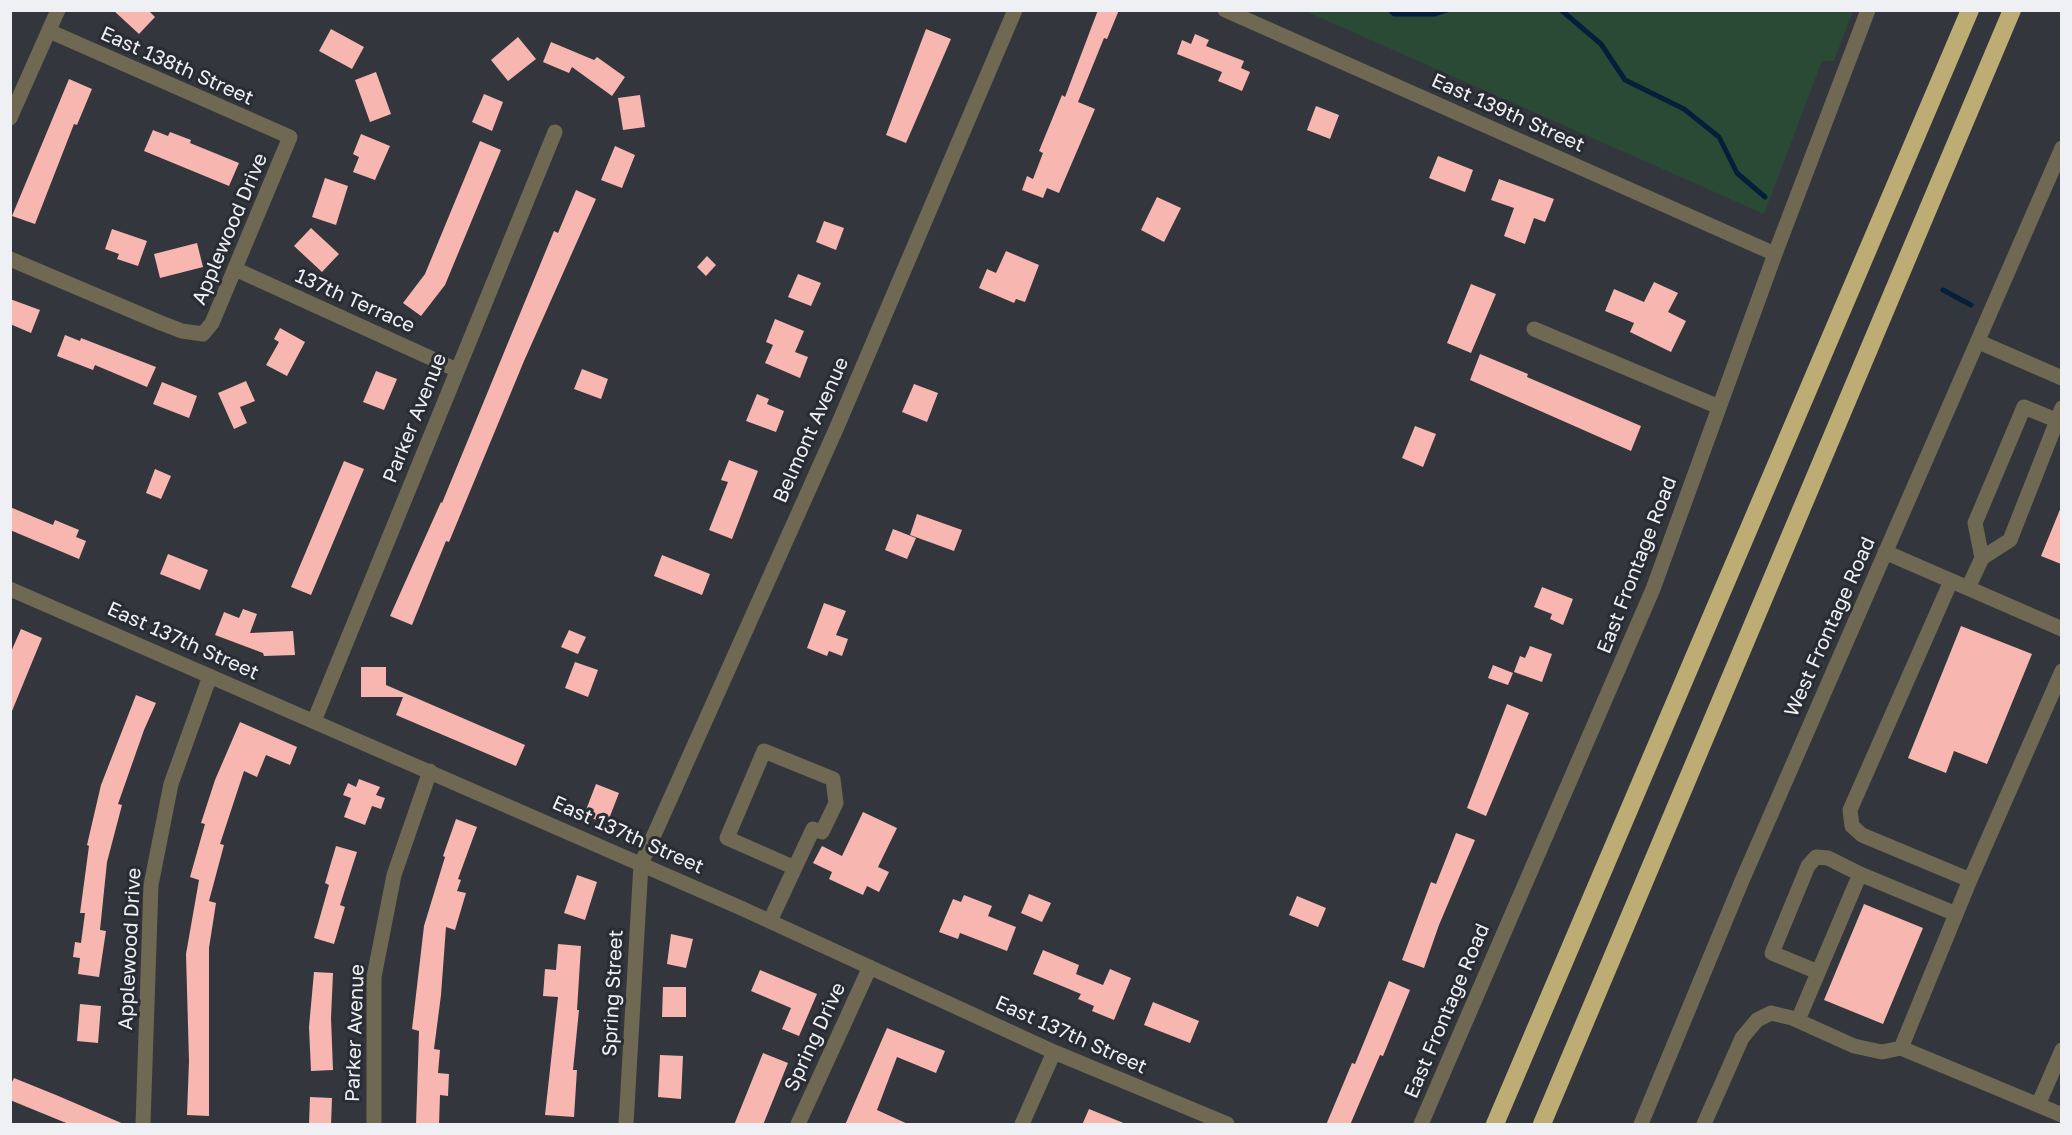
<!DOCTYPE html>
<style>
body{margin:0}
#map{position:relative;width:2072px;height:1135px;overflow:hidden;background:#33363c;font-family:"Golos Text",sans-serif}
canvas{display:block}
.frame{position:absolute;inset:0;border:12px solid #eef0f4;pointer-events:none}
</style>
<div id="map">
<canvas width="2072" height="1135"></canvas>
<div class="frame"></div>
</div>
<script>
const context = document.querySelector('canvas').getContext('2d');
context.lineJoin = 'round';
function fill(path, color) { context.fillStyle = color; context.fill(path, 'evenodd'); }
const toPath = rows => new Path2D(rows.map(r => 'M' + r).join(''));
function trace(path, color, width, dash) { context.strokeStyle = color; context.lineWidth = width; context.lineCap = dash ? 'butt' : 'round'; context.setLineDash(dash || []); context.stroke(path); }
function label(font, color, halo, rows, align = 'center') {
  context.font = font + ' "Golos Text",sans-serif'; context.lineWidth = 6; context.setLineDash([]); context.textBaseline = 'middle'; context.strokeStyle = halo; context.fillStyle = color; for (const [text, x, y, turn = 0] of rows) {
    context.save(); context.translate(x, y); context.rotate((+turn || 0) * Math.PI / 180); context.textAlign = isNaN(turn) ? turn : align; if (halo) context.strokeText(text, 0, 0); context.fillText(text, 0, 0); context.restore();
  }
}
fill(toPath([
 [1305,11,1853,11,1834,61,1822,61,1764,214]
]), '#2b4a35');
trace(toPath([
 [1390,10,1394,14,1434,14,1447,10],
 [1561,10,1601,44,1625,80,1684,109,1719,137,1737,173,1765,197],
 [1943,290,1971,305]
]), '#041f3a', 5);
fill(toPath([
 [113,10,148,10,155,17,139,34],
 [1098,10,1119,10,1107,39,1104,38,1078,102,1095,109,1059,193,1047,188,1043,198,1022,190,1027,176,1033,179,1043,153,1039,151,1062,95,1065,97],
 [331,29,364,47,352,69,319,51],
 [926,29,951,39,906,143,886,135],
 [1195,34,1209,40,1206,46,1244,61,1241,68,1250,72,1242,91,1218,81,1222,72,1177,54,1182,40,1191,44],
 [518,37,536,59,508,81,491,60],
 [551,42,594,60,597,57,625,77,612,96,572,67,569,73,543,62],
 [376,72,391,114,370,122,355,80],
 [69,79,92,89,77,125,74,124,35,224,12,216],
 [484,94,503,102,492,131,472,122],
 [640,95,645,127,623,130,618,98],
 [1316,106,1339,115,1330,139,1307,130],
 [153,130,168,136,170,132,191,140,190,143,239,163,229,186,144,151],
 [361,134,390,146,375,180,353,172,359,157,353,154],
 [480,141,501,150,445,285,421,316,403,303,425,274],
 [615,146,635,155,622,188,601,180],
 [1438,156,1473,170,1465,192,1429,178],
 [325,178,348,186,336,225,312,217],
 [1499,179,1554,199,1545,222,1534,218,1525,244,1504,236,1514,208,1491,200],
 [576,190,596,199,524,361,449,542,446,541,412,625,390,616,441,502,442,503,554,231,558,233],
 [1157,197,1181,208,1164,242,1141,230],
 [824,221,844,228,836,250,816,242],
 [311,228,339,254,322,272,294,246],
 [112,229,147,241,138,266,117,259,119,254,105,249],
 [197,243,203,267,160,278,154,254],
 [1006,251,1039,265,1025,302,1016,299,1014,303,979,288,987,269,996,273],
 [707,256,716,265,706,276,697,267],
 [798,274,821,283,811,306,788,297],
 [1654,282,1678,293,1668,312,1686,321,1671,352,1630,332,1634,323,1605,311,1614,289,1644,302],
 [1471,284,1496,294,1471,353,1447,343],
 [10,299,40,310,31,333,10,324],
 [775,319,804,331,795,352,808,357,800,378,765,363,773,345,766,342],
 [280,328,305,342,287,376,266,365,279,342,274,339],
 [65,335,80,341,81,338,156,367,147,387,95,365,93,370,57,356],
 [1480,354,1528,374,1527,377,1641,426,1631,451,1470,380],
 [582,369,608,379,601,399,574,389],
 [376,371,397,379,384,410,363,402],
 [246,381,255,401,240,407,247,423,234,429,218,393],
 [162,382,197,396,189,418,153,404],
 [914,384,938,393,927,422,902,412],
 [757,394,769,399,767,404,784,411,776,432,746,421],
 [1415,426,1436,434,1423,467,1402,458],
 [729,460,758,471,732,539,709,530,728,482,721,480],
 [344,461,364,469,311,595,291,587],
 [155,469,171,476,161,499,146,493],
 [10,507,53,525,55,520,79,530,76,537,86,541,79,559,10,530],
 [2061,507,2061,564,2041,556],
 [917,514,962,530,954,551,910,535],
 [893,529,916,538,907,559,885,550],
 [168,554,208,570,200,590,160,574],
 [662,555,710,574,702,595,654,576],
 [1542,587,1573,599,1563,625,1550,619,1552,614,1534,607],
 [824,603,846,611,836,635,848,639,842,656,829,651,827,656,807,648],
 [243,609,257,614,250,633,293,631,295,655,264,656,263,653,215,635,224,612,239,618],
 [1961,626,2032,654,1987,764,1954,751,1946,773,1908,758],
 [21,629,42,638,12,711,10,654],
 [569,630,586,637,578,654,561,647],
 [1530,646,1552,654,1542,682,1514,672,1520,656,1525,658],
 [575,662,598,670,588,697,565,688],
 [1493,665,1513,673,1508,685,1488,678],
 [361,667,386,667,386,685,525,745,516,766,396,715,403,697,361,697],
 [136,695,156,703,144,730,118,804,122,805,107,862,100,930,106,931,99,977,78,974,80,958,73,957,75,942,81,943,85,913,80,913,89,846,87,845,101,785],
 [1507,704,1529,713,1486,816,1467,808],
 [240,722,297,747,290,765,266,755,257,777,244,771,220,844,224,845,209,901,216,903,209,948,209,1116,187,1115,189,1061,186,954,199,880,190,877,205,824,201,823,215,780],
 [359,779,380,787,376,795,385,798,381,809,372,806,365,825,344,817,351,798,343,795,348,783,356,787],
 [596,784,619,793,607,824,584,815],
 [863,812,897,828,878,867,889,872,879,892,867,886,863,895,829,879,832,872,813,863,822,846,842,856],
 [456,819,477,827,458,879,461,880,457,891,466,893,455,930,446,927,441,995,434,1049,440,1050,438,1073,449,1074,448,1096,440,1095,439,1125,416,1125,419,1031,412,1029,424,926,445,857,443,856],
 [1456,833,1475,840,1439,925,1424,968,1402,960,1431,882,1436,884],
 [336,846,357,852,340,905,345,907,334,944,314,938,329,885,325,883],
 [577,875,597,882,585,920,564,913],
 [1029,894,1051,903,1042,922,1021,913],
 [964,895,992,906,988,916,1016,927,1007,951,960,933,958,939,939,932,953,899,961,902],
 [1297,896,1326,908,1318,927,1289,915],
 [1864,904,1923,928,1883,1024,1824,1000],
 [671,934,693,939,686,968,667,964],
 [558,944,581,946,577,1010,579,1010,573,1070,577,1070,574,1117,545,1115,558,997,543,996,545,969,556,970],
 [1043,950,1079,965,1076,974,1103,985,1110,969,1131,978,1114,1020,1092,1011,1094,1006,1078,999,1081,994,1033,974],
 [760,970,817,994,799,1036,782,1029,791,1008,751,991],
 [314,972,333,973,331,1018,333,1070,311,1071,309,1027],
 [1389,981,1410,990,1383,1056,1380,1055,1350,1125,1326,1125,1352,1063,1355,1064],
 [663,987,686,987,686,1017,662,1017],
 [1153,1002,1199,1021,1190,1043,1144,1025],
 [80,1004,101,1006,98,1043,77,1041],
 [887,1028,945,1051,936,1073,897,1057,877,1110,910,1125,845,1125],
 [763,1053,788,1063,763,1125,734,1125],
 [660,1055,683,1056,681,1099,658,1097],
 [14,1078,56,1095,126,1125,71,1125,10,1100,10,1086],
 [310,1097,332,1098,331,1125,309,1125],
 [1089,1109,1126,1124,1126,1125,1082,1125]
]), '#f7b6b0');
trace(toPath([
 [1225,10,1775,254],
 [10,118,58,10],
 [10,259,161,323,182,331,203,334,212,323,290,137,49,31],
 [235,269,457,370],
 [1534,329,1719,407],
 [1979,342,2062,378],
 [1885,552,2062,629],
 [1982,558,1975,523,2024,407,2056,420],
 [1968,588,1982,558,2010,540,2062,408],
 [10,589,741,908,1054,1052,1227,1124],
 [314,721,555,132],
 [1970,880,2062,671],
 [770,921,813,829,822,832,836,803,833,779,764,751,727,838,795,868],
 [1818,972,1772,953,1808,866,1816,857,1828,858,1860,874],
 [1798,1020,1860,874,1956,914],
 [1901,1048,2038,1105,2062,1050],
 [2038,1105,2062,1115],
 [143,1124,151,885,171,784,210,676],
 [374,1124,374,977,394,875,430,771],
 [626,1124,641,864,837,427,1015,10],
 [798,1124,870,967],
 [1022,1124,1054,1052],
 [1421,1124,1653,589,1775,254,1868,10],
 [1641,1124,1741,883,2062,148],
 [1704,1124,1742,1038,1757,1020,1771,1013,1792,1018,1854,1046,1882,1052,1901,1048,1970,880,1862,835,1852,826,1850,810,1951,581]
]), '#6f6852', 15);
trace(toPath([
 [1495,1124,1970,10],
 [1542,1124,2012,10]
]), '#bdac73', 18);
label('20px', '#eef0f4', '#292c32', [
 ["East 138th Street",177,66,24],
 ["East 139th Street",1508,113,24],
 ["Applewood Drive",230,229,-67],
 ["137th Terrace",355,301,24],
 ["Parker Avenue",415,418,-68],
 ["Belmont Avenue",811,430,-66],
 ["East Frontage Road",1637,565,-69],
 ["West Frontage Road",1830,627,-66],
 ["East 137th Street",183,641,24],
 ["East 137th Street",628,835,24],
 ["Applewood Drive",130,949,-87],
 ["Spring Street",613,993,-87],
 ["East Frontage Road",1447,1011,-67],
 ["Parker Avenue",355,1033,-88],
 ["East 137th Street",1071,1035,24],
 ["Spring Drive",815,1037,-65]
]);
</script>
